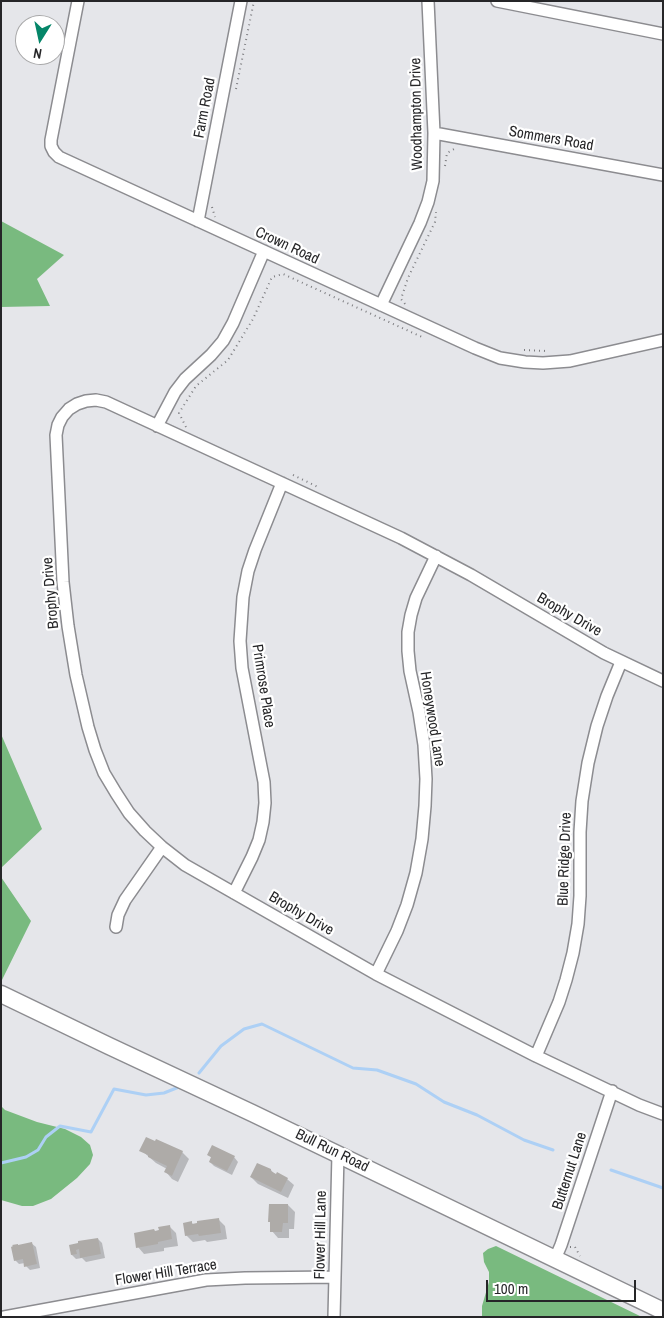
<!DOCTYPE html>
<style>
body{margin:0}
#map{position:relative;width:664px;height:1318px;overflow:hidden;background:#e5e6ea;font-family:"Archivo Narrow",sans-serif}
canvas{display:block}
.frame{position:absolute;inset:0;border:2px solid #262628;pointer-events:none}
.north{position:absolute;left:15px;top:15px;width:50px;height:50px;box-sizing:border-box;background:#fff;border:1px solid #a8a8a9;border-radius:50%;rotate:190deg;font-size:14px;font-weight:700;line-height:20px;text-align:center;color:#262628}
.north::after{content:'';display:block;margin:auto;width:18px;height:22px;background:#058669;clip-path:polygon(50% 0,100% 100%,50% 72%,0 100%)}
.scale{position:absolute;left:486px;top:1280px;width:150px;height:22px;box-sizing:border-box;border:2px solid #262628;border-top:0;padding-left:6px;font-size:15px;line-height:18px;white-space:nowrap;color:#262628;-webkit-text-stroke:4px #fff;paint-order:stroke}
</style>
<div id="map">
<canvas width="664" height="1318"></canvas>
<div class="frame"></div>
<div class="north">N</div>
<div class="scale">100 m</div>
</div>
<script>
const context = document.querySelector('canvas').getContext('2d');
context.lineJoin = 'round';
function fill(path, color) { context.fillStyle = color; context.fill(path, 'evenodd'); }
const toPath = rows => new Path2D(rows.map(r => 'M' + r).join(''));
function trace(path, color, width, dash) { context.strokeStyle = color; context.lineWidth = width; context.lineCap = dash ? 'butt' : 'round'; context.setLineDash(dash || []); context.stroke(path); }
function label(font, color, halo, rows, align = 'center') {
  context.font = font + ' "Archivo Narrow",sans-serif'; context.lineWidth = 4.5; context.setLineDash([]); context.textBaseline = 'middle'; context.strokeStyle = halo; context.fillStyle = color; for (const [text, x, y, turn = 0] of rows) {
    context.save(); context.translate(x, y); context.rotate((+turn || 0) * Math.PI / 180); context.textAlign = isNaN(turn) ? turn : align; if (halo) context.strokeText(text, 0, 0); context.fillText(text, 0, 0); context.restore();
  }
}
fill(toPath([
 [1,221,64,255,37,279,50,306,1,307],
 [1,734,42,829,1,868],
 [1,877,31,921,1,982],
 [1,1106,5,1110,37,1122,65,1129,81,1137,90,1145,93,1155,90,1164,77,1178,51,1199,33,1206,22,1206,1,1200],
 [496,1246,642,1317,482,1317,482,1306,489,1282,489,1272,484,1262,483,1253,488,1249]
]), '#79ba7f');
fill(toPath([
 [141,1150,182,1152,189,1159,178,1182,172,1179,166,1172,167,1169,156,1163],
 [208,1155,234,1157,238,1162,232,1175,214,1166,210,1162,212,1158],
 [271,1170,274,1174,287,1179,294,1185,288,1198,258,1184,251,1177],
 [288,1205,295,1212,294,1229,289,1229,289,1238,278,1238,272,1231],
 [218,1219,225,1226,227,1239,207,1242,205,1240,193,1242,186,1235,192,1223,194,1225],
 [169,1226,176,1233,178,1246,164,1248,164,1251,144,1254,138,1247,155,1232],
 [98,1239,102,1243,105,1258,86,1262,82,1258,76,1259,72,1255,70,1246],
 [31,1243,36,1247,40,1268,30,1270,26,1266,25,1263,19,1264,15,1260,18,1246]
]), '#0003');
trace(toPath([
 [199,1073,221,1046,244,1029,262,1024,353,1068,377,1070,416,1084,444,1102,477,1115,524,1140,553,1150],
 [1,1163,26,1157,38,1150,46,1137,60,1126,91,1132,114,1089,146,1095,164,1093,179,1087],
 [611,1170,663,1188]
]), '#add0f5', 3);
fill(toPath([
 [146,1137,155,1141,156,1139,183,1151,172,1176,164,1172,167,1166,148,1157,148,1155,139,1151],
 [212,1145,235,1156,227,1171,209,1162,211,1157,207,1155],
 [257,1163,271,1169,271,1171,276,1174,277,1172,288,1178,281,1192,250,1177],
 [269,1204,288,1204,288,1223,283,1223,282,1232,270,1232,270,1222,268,1222],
 [219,1218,221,1233,199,1236,198,1234,185,1236,183,1223,192,1221,192,1224,197,1223,197,1221],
 [170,1225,172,1239,158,1242,158,1244,136,1248,134,1233,154,1229,155,1231,159,1230,158,1227],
 [98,1238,101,1254,80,1258,79,1249,76,1250,77,1254,71,1255,69,1245,78,1243,78,1241],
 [32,1242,37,1264,24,1267,23,1259,14,1261,11,1247,13,1246,12,1245,18,1244,18,1245]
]), '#aeaba8');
const street = toPath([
 [78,1,51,140,51,146,54,152,59,157,475,348,500,358,525,362,543,363,570,361,663,340],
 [497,1,663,34],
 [434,133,663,175],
 [198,221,241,1],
 [381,305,420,223,428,202,433,181,434,133,428,1],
 [157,426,175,392,185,379,211,355,223,341,233,323,264,251],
 [663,681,604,653,471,575,401,538,106,402,96,400,86,401,77,404,69,409,62,417,58,425,56,435,63,582,68,626,76,675,88,727,95,750,104,773,116,793,129,813,145,831,162,847,185,865,376,974,536,1056,639,1105,663,1114],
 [234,893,252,857,259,840,263,822,265,803,264,782,242,668,240,641,243,597,248,571,255,550,282,483],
 [116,927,118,915,125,900,162,847],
 [376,974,397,931,407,905,416,873,422,839,425,806,426,779,424,745,419,712,410,671,408,651,408,632,411,615,416,598,436,556],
 [536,1056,559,1002,566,980,573,953,578,924,580,896,580,832,582,801,588,763,597,726,607,696,621,662],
 [555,1259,561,1245,612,1091],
 [4,1317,206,1280,245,1278,335,1277],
 [334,1317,338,1154]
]);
const secondary = toPath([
 [1,994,109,1046,252,1113,663,1311]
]);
trace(street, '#8c8c90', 14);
trace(secondary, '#8c8c90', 19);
trace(toPath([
 [236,89,254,1],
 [445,166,447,153,456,148],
 [212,207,215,217],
 [405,304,401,299,408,278,435,222,436,212],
 [524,350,547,351],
 [186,427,179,413,196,386,228,360,253,319,272,277,283,274,422,337],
 [293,475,318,487],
 [570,1247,575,1247,580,1256]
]), '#7d7d80', 2, [1, 4]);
trace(street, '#fff', 11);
trace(secondary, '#fff', 16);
label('15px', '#262628', '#fff', [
 ["Farm Road",205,108,-79],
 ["Woodhampton Drive",417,114,-91],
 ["Sommers Road",551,139,10],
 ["Crown Road",287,246,25],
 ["Brophy Drive",51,593,-95],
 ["Brophy Drive",569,615,30],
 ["Primrose Place",263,686,81],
 ["Honeywood Lane",432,719,81],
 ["Blue Ridge Drive",565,859,-88],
 ["Brophy Drive",301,914,30],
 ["Bull Run Road",332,1151,26],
 ["Butternut Lane",570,1171,-72],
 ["Flower Hill Lane",321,1235,-89],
 ["Flower Hill Terrace",166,1273,-9]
]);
</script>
